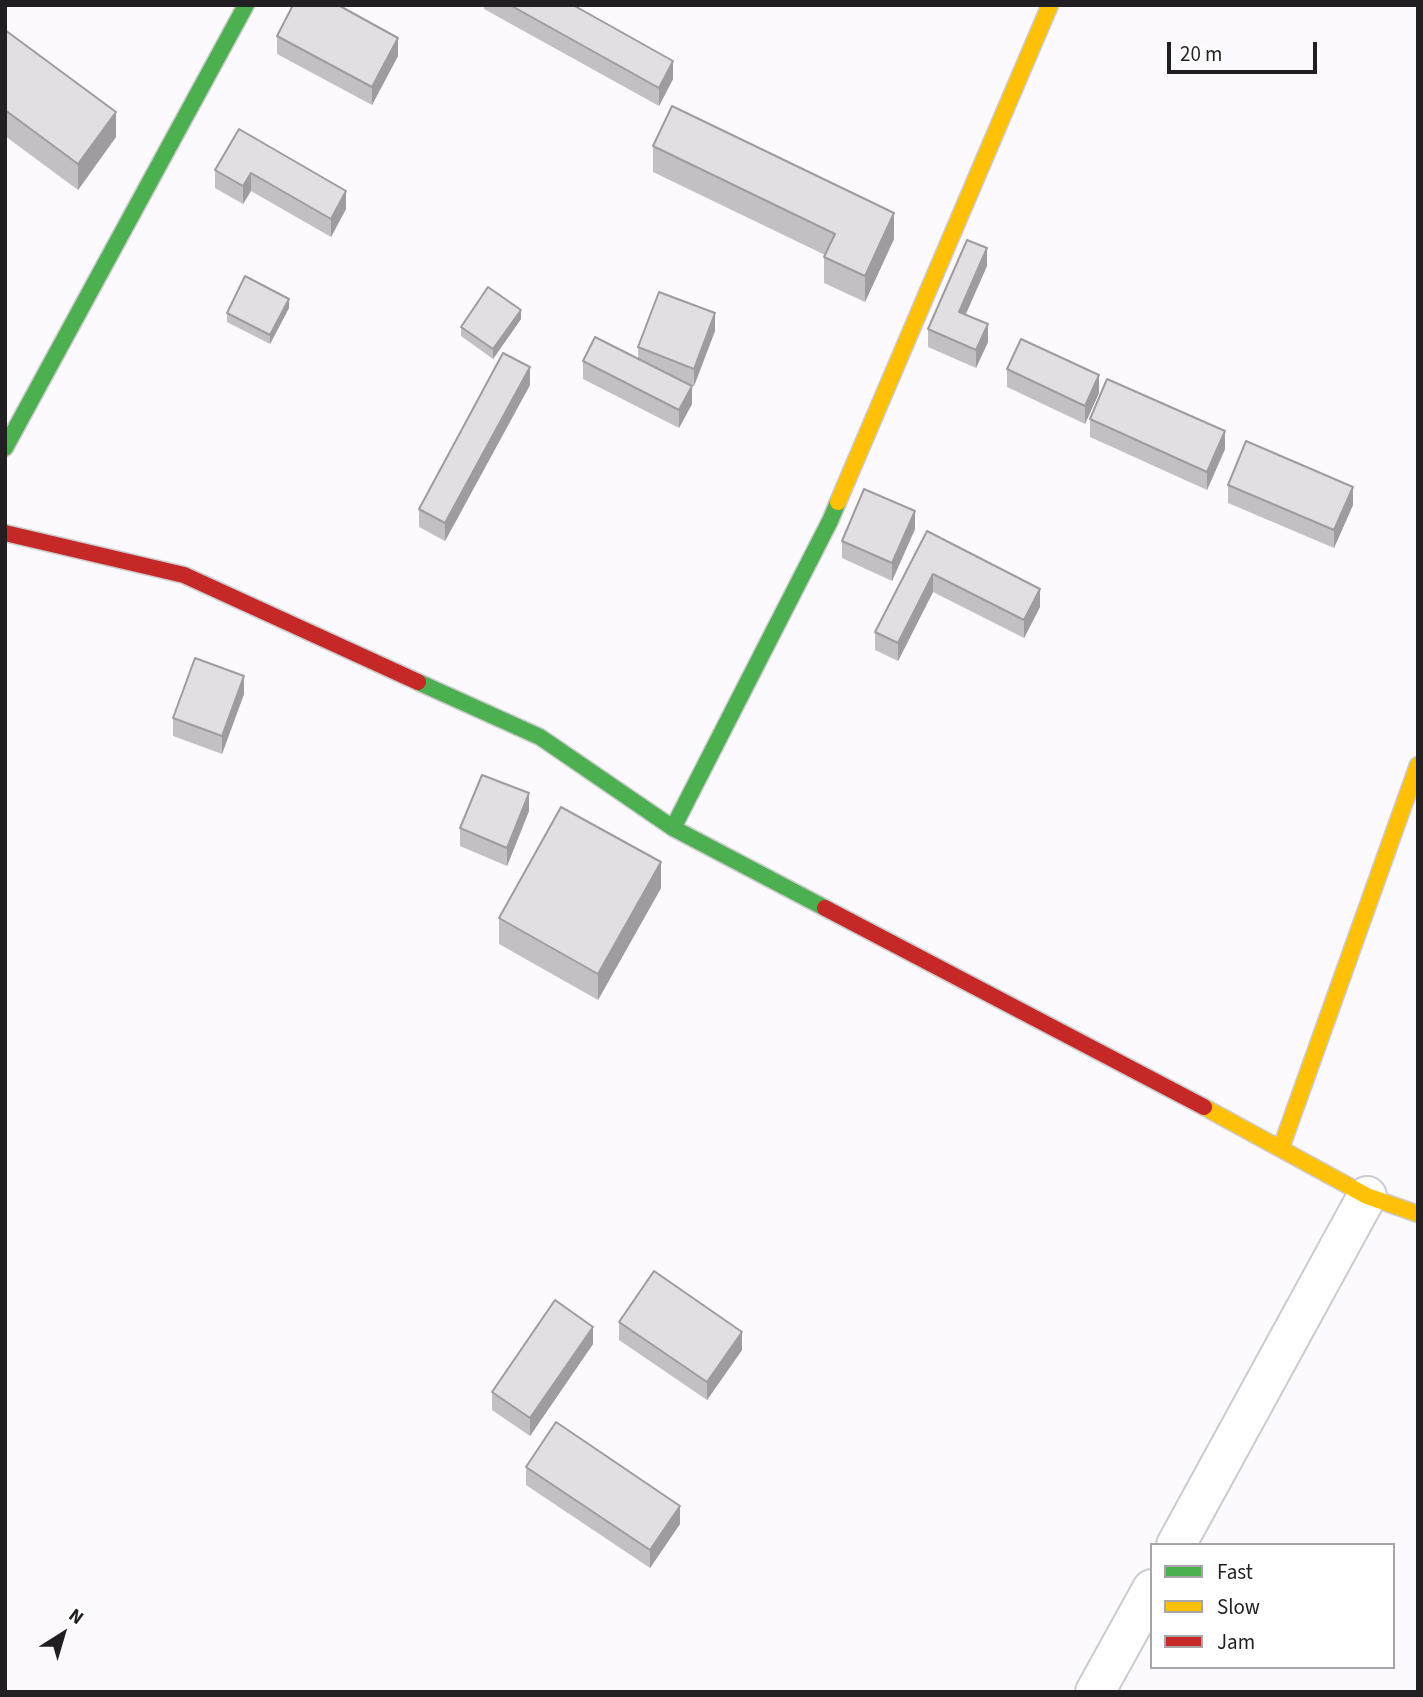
<!DOCTYPE html>
<html>
<head>
<meta charset="utf-8">
<style>
  body { margin:0 }
  #map { position:relative; width:1423px; height:1697px; overflow:hidden; background:#fcfafe; font-family:"Source Sans 3",sans-serif }
  canvas { display:block }
  .frame { position:absolute; inset:0; border:7px solid #211f22; pointer-events:none }
  .legend { position:absolute; left:1150px; top:1543px; width:245px; height:126px; box-sizing:border-box; background:#fff; border:2px solid #a6a5a7; margin:0; padding:9px 12px; list-style:none; font-size:21px; color:#211f22 }
  .legend li { display:flex; align-items:center; gap:14px; height:35px }
  .legend b { width:35px; border:2px solid #a6a5a7 }
  .north { position:absolute; left:28px; top:1599px; width:70px; height:70px; -webkit-text-stroke:5px #fff; paint-order:stroke; rotate:37deg; font-size:19px; font-weight:700; line-height:28px; text-align:center; color:#211f22 }
  .north::after { content:''; display:block; margin:auto; width:24px; height:32px; background:#211f22; clip-path:polygon(50% 0,100% 100%,50% 72%,0 100%) }
  .scale { position:absolute; left:1167px; top:42px; width:150px; height:32px; box-sizing:border-box; border:4px solid #211f22; border-top:0; padding-left:9px; font-size:21px; line-height:24px; white-space:nowrap; color:#211f22; -webkit-text-stroke:5px #fff; paint-order:stroke }
</style>
</head>
<body>
<div id="map">
<canvas width="1423" height="1697"></canvas>
<div class="frame"></div>
<ul class="legend">
<li><b style="height:9px;background:#4caf50"></b>Fast</li>
<li><b style="height:9px;background:#ffc107"></b>Slow</li>
<li><b style="height:9px;background:#c62828"></b>Jam</li>
</ul>
<div class="north">N</div>
<div class="scale">20 m</div>
</div>
<script>
const g = document.querySelector('canvas').getContext('2d');
g.lineJoin = 'round';
function trace(path, color, width, dash) { g.strokeStyle = color; g.lineWidth = width; g.lineCap = dash ? 'butt' : 'round'; g.setLineDash(dash || []); g.stroke(path); }
function paint(path, color) { g.fillStyle = color; g.fill(path, 'evenodd'); }
const street = new Path2D(`
  M1176,1545L1367,1196
  M1095,1692L1152,1589`);
const fast = new Path2D(`
  M5,448L246,5
  M418,682L540,737L673,828L825,908
  M673,828L830,521L838,502`);
const slow = new Path2D(`
  M838,502L1050,5
  M1204,1107L1367,1196L1418,1214
  M1281,1148L1418,765`);
const jam = new Path2D(`
  M5,533L184,575L418,682
  M825,908L1204,1107`);
const wall = new Path2D(`
  M484,5H573L673,79L659,106L484,9Z
  M5,30L116,137L78,190L5,136Z
  M277,36L398,56L372,105L277,54Z
  M239,129L346,209L331,237L251,191L243,204L215,188V170Z
  M653,146L894,239L865,302L824,283V257L825,255L653,172Z
  M987,266L965,314L988,342L976,368L928,347V329Z
  M289,308L270,344L227,322V313Z
  M521,319L493,359L461,336V327Z
  M715,331L694,386H692V404L679,428L583,379V361L638,359V347Z
  M1007,369L1099,393L1085,424L1007,387Z
  M530,385L445,541L419,527V509Z
  M1090,419L1225,449L1207,490L1090,437Z
  M1228,485L1353,505L1334,548L1228,503Z
  M915,529L892,581L842,558V541Z
  M927,531L1040,607L1024,638L933,592L898,661L875,650V632Z
  M244,694L222,754L173,736V718Z
  M529,811L507,866L460,846V828Z
  M661,888L598,1000L499,944V918Z
  M619,1322L742,1350L707,1400L619,1340Z
  M593,1344L530,1436L492,1410V1392Z
  M526,1467L680,1524L650,1568L526,1485Z`);
const shadedWall = new Path2D(`
  M398,38V56L372,105V87Z
  M673,61V79L659,106V88Z
  M116,112V137L78,190V164Z
  M251,173V191L243,204V186Z
  M346,191V209L331,237V219Z
  M894,213V239L865,302V276Z
  M987,248V266L959,330V312Z
  M289,299V308L270,344V335Z
  M521,310V319L493,359V349Z
  M715,313V331L694,386V369Z
  M988,324V342L976,368V350Z
  M530,367V385L445,541V523Z
  M1099,375V393L1085,424V406Z
  M692,386V404L679,428V410Z
  M1225,431V449L1207,490V472Z
  M1353,487V505L1334,548V530Z
  M915,511V529L892,581V563Z
  M933,574V592L898,661V643Z
  M1040,589V607L1024,638V620Z
  M244,676V694L222,754V736Z
  M529,793V811L507,866V848Z
  M661,862V888L598,1000V974Z
  M593,1327V1344L530,1436V1418Z
  M742,1332V1350L707,1400V1382Z
  M680,1506V1524L650,1568V1550Z`);
const building = new Path2D(`
  M293,5H338L398,38L372,87L277,36Z
  M510,5H573L673,61L659,88Z
  M5,30L116,112L78,164L5,110Z
  M672,106L894,213L865,276L824,257L835,234L653,146Z
  M239,129L346,191L331,219L251,173L243,186L215,170Z
  M967,240L987,248L959,312L988,324L976,350L928,329Z
  M245,276L289,299L270,335L227,313Z
  M488,287L521,310L493,349L461,327Z
  M659,292L715,313L694,369L638,347Z
  M595,337L692,386L679,410L583,361Z
  M1021,339L1099,375L1085,406L1007,369Z
  M503,353L530,367L445,523L419,509Z
  M1107,379L1225,431L1207,472L1090,419Z
  M1246,441L1353,487L1334,530L1228,485Z
  M864,489L915,511L892,563L842,541Z
  M927,531L1040,589L1024,620L933,574L898,643L875,632Z
  M195,658L244,676L222,736L173,718Z
  M482,775L529,793L507,848L460,828Z
  M561,807L661,862L598,974L499,918Z
  M654,1271L742,1332L707,1382L619,1322Z
  M555,1300L593,1327L530,1418L492,1392Z
  M556,1422L680,1506L650,1550L526,1467Z`);
trace(street, '#cccbce', 42);
trace(fast, '#cccbce', 19);
trace(slow, '#cccbce', 19);
trace(jam, '#cccbce', 19);
trace(street, '#fffeff', 38);
trace(fast, '#4caf50', 16);
trace(slow, '#ffc107', 16);
trace(jam, '#c62828', 16);
paint(wall, '#c2c0c3');
paint(shadedWall, '#9e9c9f');
paint(building, '#e2dfe3');
trace(building, '#9e9c9f', 2);
</script>
</body>
</html>
